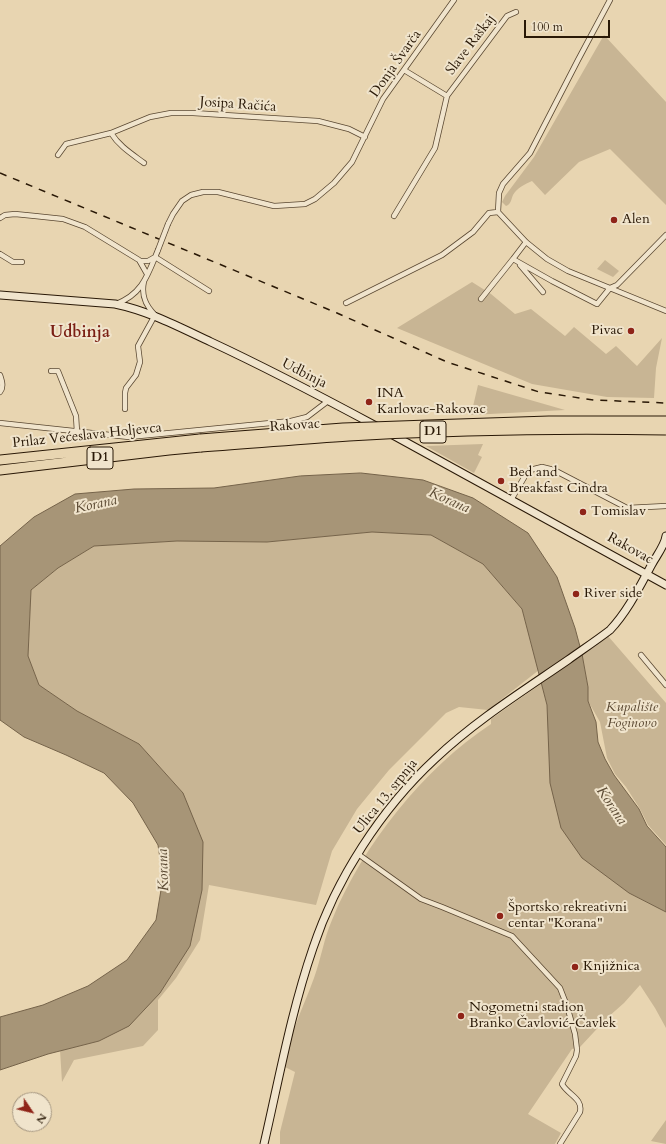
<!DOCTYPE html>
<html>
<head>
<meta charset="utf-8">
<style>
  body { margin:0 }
  #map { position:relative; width:666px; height:1144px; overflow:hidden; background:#e8d5b1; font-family:Cardo,serif }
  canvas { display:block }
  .north { position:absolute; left:12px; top:1092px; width:40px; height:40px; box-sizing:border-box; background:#f0e4cc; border:1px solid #a0927d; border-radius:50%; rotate:125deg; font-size:11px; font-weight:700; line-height:16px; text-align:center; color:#291806 }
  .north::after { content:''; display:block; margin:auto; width:14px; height:18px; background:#8f2418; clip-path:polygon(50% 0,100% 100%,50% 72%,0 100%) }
  .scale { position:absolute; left:524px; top:20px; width:86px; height:18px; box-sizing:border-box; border:2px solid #291806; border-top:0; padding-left:5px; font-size:12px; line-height:14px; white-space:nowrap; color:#291806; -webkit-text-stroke:3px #f0e4cc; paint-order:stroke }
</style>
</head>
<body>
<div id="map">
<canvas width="666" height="1144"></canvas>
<div class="north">N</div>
<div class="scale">100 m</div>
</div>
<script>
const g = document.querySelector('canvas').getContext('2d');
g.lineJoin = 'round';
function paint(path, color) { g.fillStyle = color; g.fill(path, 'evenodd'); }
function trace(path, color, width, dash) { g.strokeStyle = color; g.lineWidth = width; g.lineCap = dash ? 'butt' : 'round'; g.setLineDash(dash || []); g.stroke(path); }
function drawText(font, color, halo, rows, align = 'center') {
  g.font = font + ' Cardo,serif'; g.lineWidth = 4; g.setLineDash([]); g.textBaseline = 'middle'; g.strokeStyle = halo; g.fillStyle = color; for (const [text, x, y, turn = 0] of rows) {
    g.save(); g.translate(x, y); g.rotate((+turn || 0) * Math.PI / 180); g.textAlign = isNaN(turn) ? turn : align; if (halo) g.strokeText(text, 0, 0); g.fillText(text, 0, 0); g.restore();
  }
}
const green = new Path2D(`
  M604,35L666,102V205L610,149L579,162L545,195L532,181C525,184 517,188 513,195C511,200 511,204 506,206L502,202L505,196L534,157Z
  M605,260L619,271L613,277L597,269Z
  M472,282L491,294L515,314L531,309L565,336L574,327L606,354L616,346L637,366L662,338L656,368L654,398L607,397L532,384L397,328Z
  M478,385L565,410L471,415Z
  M483,444L478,455L482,457L474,473L426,446Z
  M372,532L431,535L483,564L522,609L539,670L488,710L459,707L446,713L389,770L357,809L332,851L316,905L209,885L200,940L176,978L158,1000V1030L143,1046L74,1060L62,1082L60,1050L99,1041L160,993L183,793L139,744L77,711L39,685L28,656L31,590L58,568L94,546L177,541L267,542Z
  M608,636L666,703V845L648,825L640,809L626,787L615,774L607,758L600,722L588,701V687L582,654Z
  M542,683L547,705L629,893L666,912V1028L655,1008L640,985L624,1003L607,1018L580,1047L572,1049L528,1114L561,1133L555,1144H280V1132L295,1072L285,1067C288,1055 290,1041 294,1029C300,1012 308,995 314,978C321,959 324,938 332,920C362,846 424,768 491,724V719Z
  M666,1120V1144L651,1141Z`);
const water = new Path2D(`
  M361,473L423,480L473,498L528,533L557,577L575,628L582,654L588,687V701L596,722L598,742L605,759L614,775L639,809L647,826L666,847V912L629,893L582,858L561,828L550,783L547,705L522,609L483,564L431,535L372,532L267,542L177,541L94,546L58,568L31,590L28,656L39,685L77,711L139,744L183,793L203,842L202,890L190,946L160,993L129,1026L99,1041L48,1054L0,1070V1017L43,1005L88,986L127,960L156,920L163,878L158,845L133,803L104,773L66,755L24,737L0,720V546L34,517L75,494L134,489L214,488L300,476Z`);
const street = new Path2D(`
  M404,70L447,96
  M111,133C119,146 132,154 144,163
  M58,155L66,144L111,133L150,117L171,113H193L318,121L349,129L365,137
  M498,212L499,193L503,184L530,153L578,60L610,0
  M498,212L526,242L547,259L568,271L666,311
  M394,216L435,148L447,96L507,16L516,12
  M0,218L5,215L15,214L35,216L63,219L85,227L139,260L147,274
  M168,224L173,214L182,201L191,195L203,192H218L274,206L305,204L315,199L334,183L352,162L383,99L454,0
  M526,242L513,259L552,281L597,304L610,288L617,285L666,235
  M0,254L13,262H22
  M140,261H148L155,257L209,291
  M520,265L543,292
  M481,299L513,259
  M346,303L442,255L473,232L489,213L498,212
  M116,304C143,294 148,274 158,250
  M51,371H58L76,416L77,432
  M0,375C2,381 4,387 0,392
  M125,409V393L126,388L136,375L140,362L138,346L155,315C145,305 141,295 144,281
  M0,423L129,437L291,421L307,417L328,401
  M511,500L525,476L530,470L542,467L554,470L627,508L666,506
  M641,655L666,685
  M358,854L421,899L442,907L512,936L560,988L567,1006L575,1034L577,1050L576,1056L562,1084C568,1095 583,1098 580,1112L560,1144`);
const secondary = new Path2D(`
  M0,295L115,304C149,311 179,327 211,342C267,368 322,397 376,426
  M391,434L666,585
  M264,1144C279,1079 291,1012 313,948C336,879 381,809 435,759C475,721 523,691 568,660C582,650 597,640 610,630C628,611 640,586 652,564C657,555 665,545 666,536`);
const highway = new Path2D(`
  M0,460L200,439
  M0,470L169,450L201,447`);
const rail = new Path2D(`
  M0,173L337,313L447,362L539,392L594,400L666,403`);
const streetBridge = new Path2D(`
  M158,250L168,224`);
const highwayBridge = new Path2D(`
  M200,439L343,428L428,425L549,421H666
  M201,447C250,444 299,439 349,436C454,430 560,428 666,430`);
const markers = [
  [614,220,4,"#8f2418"],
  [631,331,4,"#8f2418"],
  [369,402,4,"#8f2418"],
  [501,481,4,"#8f2418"],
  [583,512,4,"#8f2418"],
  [576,594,4,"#8f2418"],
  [500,916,4,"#8f2418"],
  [575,967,4,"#8f2418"],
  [461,1016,4,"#8f2418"]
];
const shields = [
  [433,432,26],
  [100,458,26]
];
const shieldNames = [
  ["D1",433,432],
  ["D1",100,458]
];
const streetNames = [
  ["Slave Raškaj",471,45,-53],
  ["Donja Švarča",396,64,-55],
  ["Josipa Račića",238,105,4],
  ["Udbinja",304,374,27],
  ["Rakovac",295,426,-4],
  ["Prilaz Većeslava Holjevca",87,436,-6],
  ["Rakovac",630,549,29],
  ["Ulica 13. srpnja",386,797,-51]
];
const poiNames = [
  ["Alen",622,220],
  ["Pivac",623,331,"right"],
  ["INA",377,394],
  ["Karlovac-Rakovac",377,410],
  ["Bed and",509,473],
  ["Breakfast Cindra",509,489],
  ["Tomislav",591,512],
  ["River side",584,594],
  ["Športsko rekreativni",508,908],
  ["centar \"Korana\"",508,924],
  ["Knjižnica",583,967],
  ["Nogometni stadion",469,1008],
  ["Branko Čavlović-Čavlek",469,1024]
];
const parkNames = [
  ["Kupalište",632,708],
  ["Foginovo",632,724]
];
const waterNames = [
  ["Korana",449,501,24],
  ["Korana",96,505,-12],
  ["Korana",611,806,56],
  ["Korana",164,870,-92]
];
const quarterNames = [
  ["Udbinja",80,333]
];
paint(green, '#c8b594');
paint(water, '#a79577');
trace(water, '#75634a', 1);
trace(street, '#594731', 6);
trace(secondary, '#291806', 9);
trace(highway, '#291806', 11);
trace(street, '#f0e4cc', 4.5);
trace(secondary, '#f0e4cc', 7);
trace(highway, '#e8d5b1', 9);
trace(rail, '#291806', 1.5, [7, 7]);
trace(streetBridge, '#594731', 6, []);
trace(highwayBridge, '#291806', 11, []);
trace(streetBridge, '#f0e4cc', 4.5);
trace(highwayBridge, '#e8d5b1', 9);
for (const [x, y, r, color] of markers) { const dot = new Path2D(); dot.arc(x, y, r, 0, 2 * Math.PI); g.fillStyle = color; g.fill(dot); trace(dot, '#f0e4cc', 1.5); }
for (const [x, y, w] of shields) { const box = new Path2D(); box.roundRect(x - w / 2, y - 11, w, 22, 3); g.fillStyle = '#f0e4cc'; g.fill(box); trace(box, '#291806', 1); }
drawText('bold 13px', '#291806', null, shieldNames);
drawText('14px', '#291806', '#f0e4cc', streetNames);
drawText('14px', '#291806', '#f0e4cc', poiNames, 'left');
drawText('italic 14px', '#594731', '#f0e4cc', parkNames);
drawText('italic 15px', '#5b4a33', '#f0e4cc', waterNames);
drawText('bold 16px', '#7a1f14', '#f0e4cc', quarterNames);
</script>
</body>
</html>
